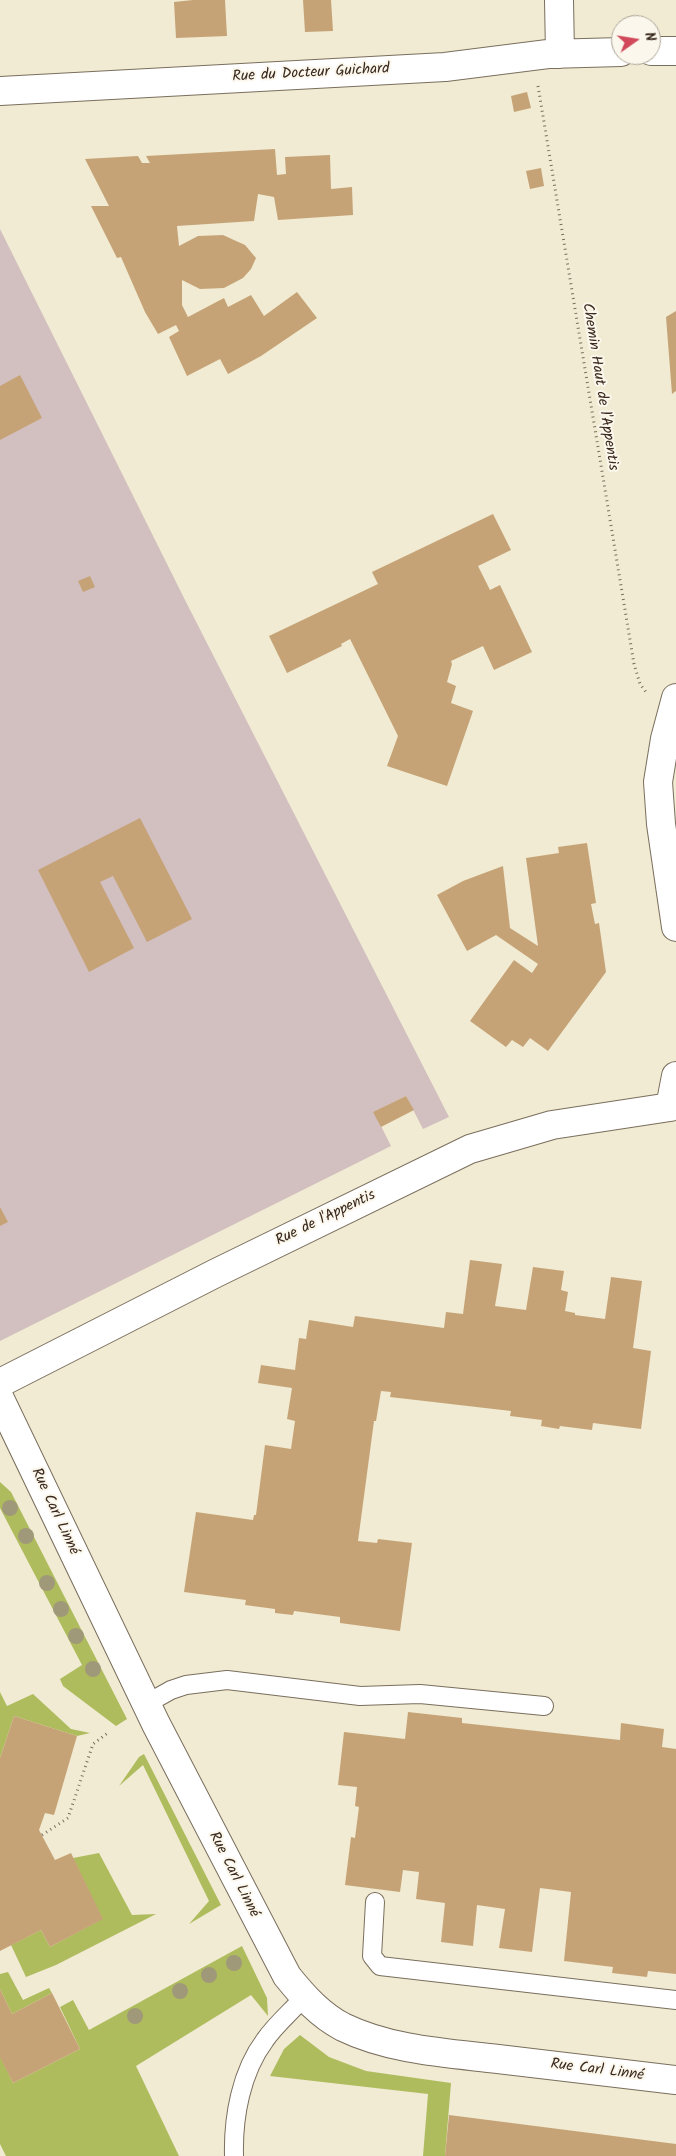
<!DOCTYPE html>
<html>
<head>
<meta charset="utf-8">
<style>
  body { margin:0 }
  #map { position:relative; width:676px; height:2156px; overflow:hidden; background:#f0ebd2; font-family:Kalam,sans-serif }
  canvas { display:block }
  .north { position:absolute; left:611px; top:15px; width:50px; height:50px; box-sizing:border-box; background:#fbf7ec; border:1px solid #aea59a; border-radius:50%; rotate:77deg; font-size:14px; font-weight:700; line-height:20px; text-align:center; color:#3b2a1e }
  .north::after { content:''; display:block; margin:auto; width:18px; height:22px; background:#d1495b; clip-path:polygon(50% 0,100% 100%,50% 72%,0 100%) }
</style>
</head>
<body>
<div id="map">
<canvas width="676" height="2156"></canvas>
<div class="north">N</div>
</div>
<script>
const g = document.querySelector('canvas').getContext('2d');
g.lineJoin = 'round';
function paint(path, color) { g.fillStyle = color; g.fill(path, 'evenodd'); }
function trace(path, color, width, dash) { g.strokeStyle = color; g.lineWidth = width; g.lineCap = dash ? 'butt' : 'round'; g.setLineDash(dash || []); g.stroke(path); }
function drawText(font, color, halo, rows, align = 'center') {
  g.font = font + ' Kalam,sans-serif'; g.lineWidth = 4; g.setLineDash([]); g.textBaseline = 'middle'; g.strokeStyle = halo; g.fillStyle = color; for (const [text, x, y, turn = 0] of rows) {
    g.save(); g.translate(x, y); g.rotate((+turn || 0) * Math.PI / 180); g.textAlign = isNaN(turn) ? turn : align; if (halo) g.strokeText(text, 0, 0); g.fillText(text, 0, 0); g.restore();
  }
}
const industrial = new Path2D(`
  M0,229L186,602L449,1117L423,1129L406,1096L374,1112L391,1146L0,1341Z`);
const green = new Path2D(`
  M0,1482L11,1492L127,1719L116,1726L63,1686L60,1679L82,1665L0,1508Z
  M0,1692L7,1706L33,1694L71,1729L90,1733L77,1736L14,1716L0,1758Z
  M144,1754L221,1905L189,1924L209,1901L143,1765L119,1786L139,1757Z
  M99,1853L132,1915L156,1914L56,1965L26,1977L11,1945L41,1930L50,1947L102,1919L73,1858Z
  M242,1946L267,1998L268,2016L251,1995L136,2066L179,2156H6L0,2144V2055L13,2083L80,2049L60,2007L73,2000L89,2030Z
  M8,1972L23,2000L49,1988L52,1993L12,2014L0,1989V1974Z
  M300,2035L329,2057L366,2071L451,2083L445,2156H423L428,2094L270,2076L284,2049Z`);
const building = new Path2D(`
  M193,0H225L227,36L176,38L174,2Z
  M303,0H331L333,31L305,32Z
  M527,92L531,108L514,112L511,96Z
  M275,149L277,175L286,174L285,157L330,155L331,189L352,187L353,215L278,220L274,197L258,194L254,221L177,226L179,246L198,236L223,235L245,245L256,258L251,269L243,278L224,288L200,289L182,280V305L188,317L224,298L228,307L251,295L264,316L297,292L317,318L261,356L228,374L220,359L187,376L169,337L179,331L176,325L158,334L145,312L121,257L117,258L91,206H109L85,159L138,156L142,163H150L146,156Z
  M541,168L544,186L530,189L526,171Z
  M676,311V391L672,394L666,317Z
  M20,375L42,418L0,440V386Z
  M493,514L511,550L478,566L490,590L500,585L532,652L494,670L483,646L451,661L452,664L447,682L456,686L451,703L473,711L447,786L387,766L398,736L350,639L341,644L342,646L287,673L269,636L378,584L372,572Z
  M90,576L95,587L83,592L78,581Z
  M140,818L192,919L147,942L113,876L100,882L134,948L89,972L38,870Z
  M587,843L596,903L591,904L595,924L599,923L606,972L548,1051L530,1038L523,1047L512,1040L506,1047L470,1021L514,960L532,973L538,964L496,935L467,951L437,895L463,881L503,866L510,928L538,946L526,858L559,853L558,847Z
  M406,1096L414,1110L381,1127L373,1112Z
  M0,1207L8,1222L0,1226Z
  M470,1260L502,1264L495,1306L526,1310L533,1267L564,1271L561,1290L568,1292L565,1311L575,1313V1315L605,1319L611,1277L642,1281L633,1348L651,1351L641,1429L593,1423L592,1430L560,1426L559,1429L541,1426L542,1420L510,1416L511,1411L390,1397L391,1392L381,1391L376,1421H374L358,1541L377,1543L378,1539L412,1543L400,1631L340,1623V1617L294,1611L293,1615L275,1613V1609L245,1605L246,1600L184,1592L196,1512L253,1520L254,1515H256L265,1445L291,1449L295,1421L287,1419L292,1388L258,1383L261,1365L295,1370L299,1338L306,1339L309,1320L353,1327L355,1316L444,1328L446,1312L463,1314Z
  M408,1712L462,1718V1723L620,1740L621,1723L664,1729L662,1747L676,1749V1974L648,1971L647,1977L612,1973L613,1967L564,1961L571,1892L540,1888L532,1952L499,1948L505,1909L477,1905L473,1946L441,1942L445,1903L416,1899L419,1872L403,1870L400,1892L345,1885L351,1837L355,1838L359,1807L355,1806L357,1787L338,1785L344,1732L405,1739Z
  M14,1716L77,1736L54,1815L45,1813L39,1830L55,1860L71,1853L103,1919L50,1947L41,1930L0,1951V1758Z
  M0,1989L12,2014L52,1993L80,2049L13,2083L0,2057Z
  M449,2115L676,2144V2156H445Z`);
const path = new Path2D(`
  M538,86L634,664L640,684L646,692
  M42,1835L68,1818L93,1744L109,1732`);
const lane = new Path2D(`
  M146,1704L171,1690L186,1685L227,1680L360,1696L420,1694L544,1706
  M375,1902L372,1956L380,1966L676,2000
  M234,2156C233,2117 241,2072 265,2040C276,2024 292,2011 304,1997`);
const street = new Path2D(`
  M559,0L560,54
  M651,51H676
  M0,91L445,67L548,54L621,52
  M676,698L665,739L658,782L661,824L676,927
  M670,1107L676,1076
  M0,1383L216,1273L470,1149L552,1125L670,1107
  M0,1399L156,1724L287,1976C303,1996 320,2015 343,2027C390,2050 447,2053 498,2059C558,2066 617,2073 676,2080`);
const trees = [
  [10,1508],
  [26,1536],
  [47,1583],
  [61,1609],
  [76,1636],
  [93,1669],
  [234,1963],
  [209,1975],
  [180,1991],
  [135,2016]
];
const streetNames = [
  ["Rue du Docteur Guichard",311,74,-3],
  ["Chemin Haut de l'Appentis",599,387,81],
  ["Rue de l'Appentis",326,1219,-26],
  ["Rue Carl Linné",54,1512,65],
  ["Rue Carl Linné",233,1875,63],
  ["Rue Carl Linné",597,2071,7]
];
paint(industrial, '#d2bfc0');
paint(green, '#afbc5e');
paint(building, '#c6a376');
trace(lane, '#7a6e5d', 20);
trace(street, '#7a6e5d', 30);
trace(path, '#7a6e5d', 3, [1, 4]);
trace(lane, '#fff', 18);
trace(street, '#fff', 28);
g.fillStyle = '#a09979';
for (const [x, y] of trees) { g.beginPath(); g.arc(x, y, 8, 0, 2 * Math.PI); g.fill(); }
drawText('15px', '#3b2a1e', '#fbf7ec', streetNames);
</script>
</body>
</html>
